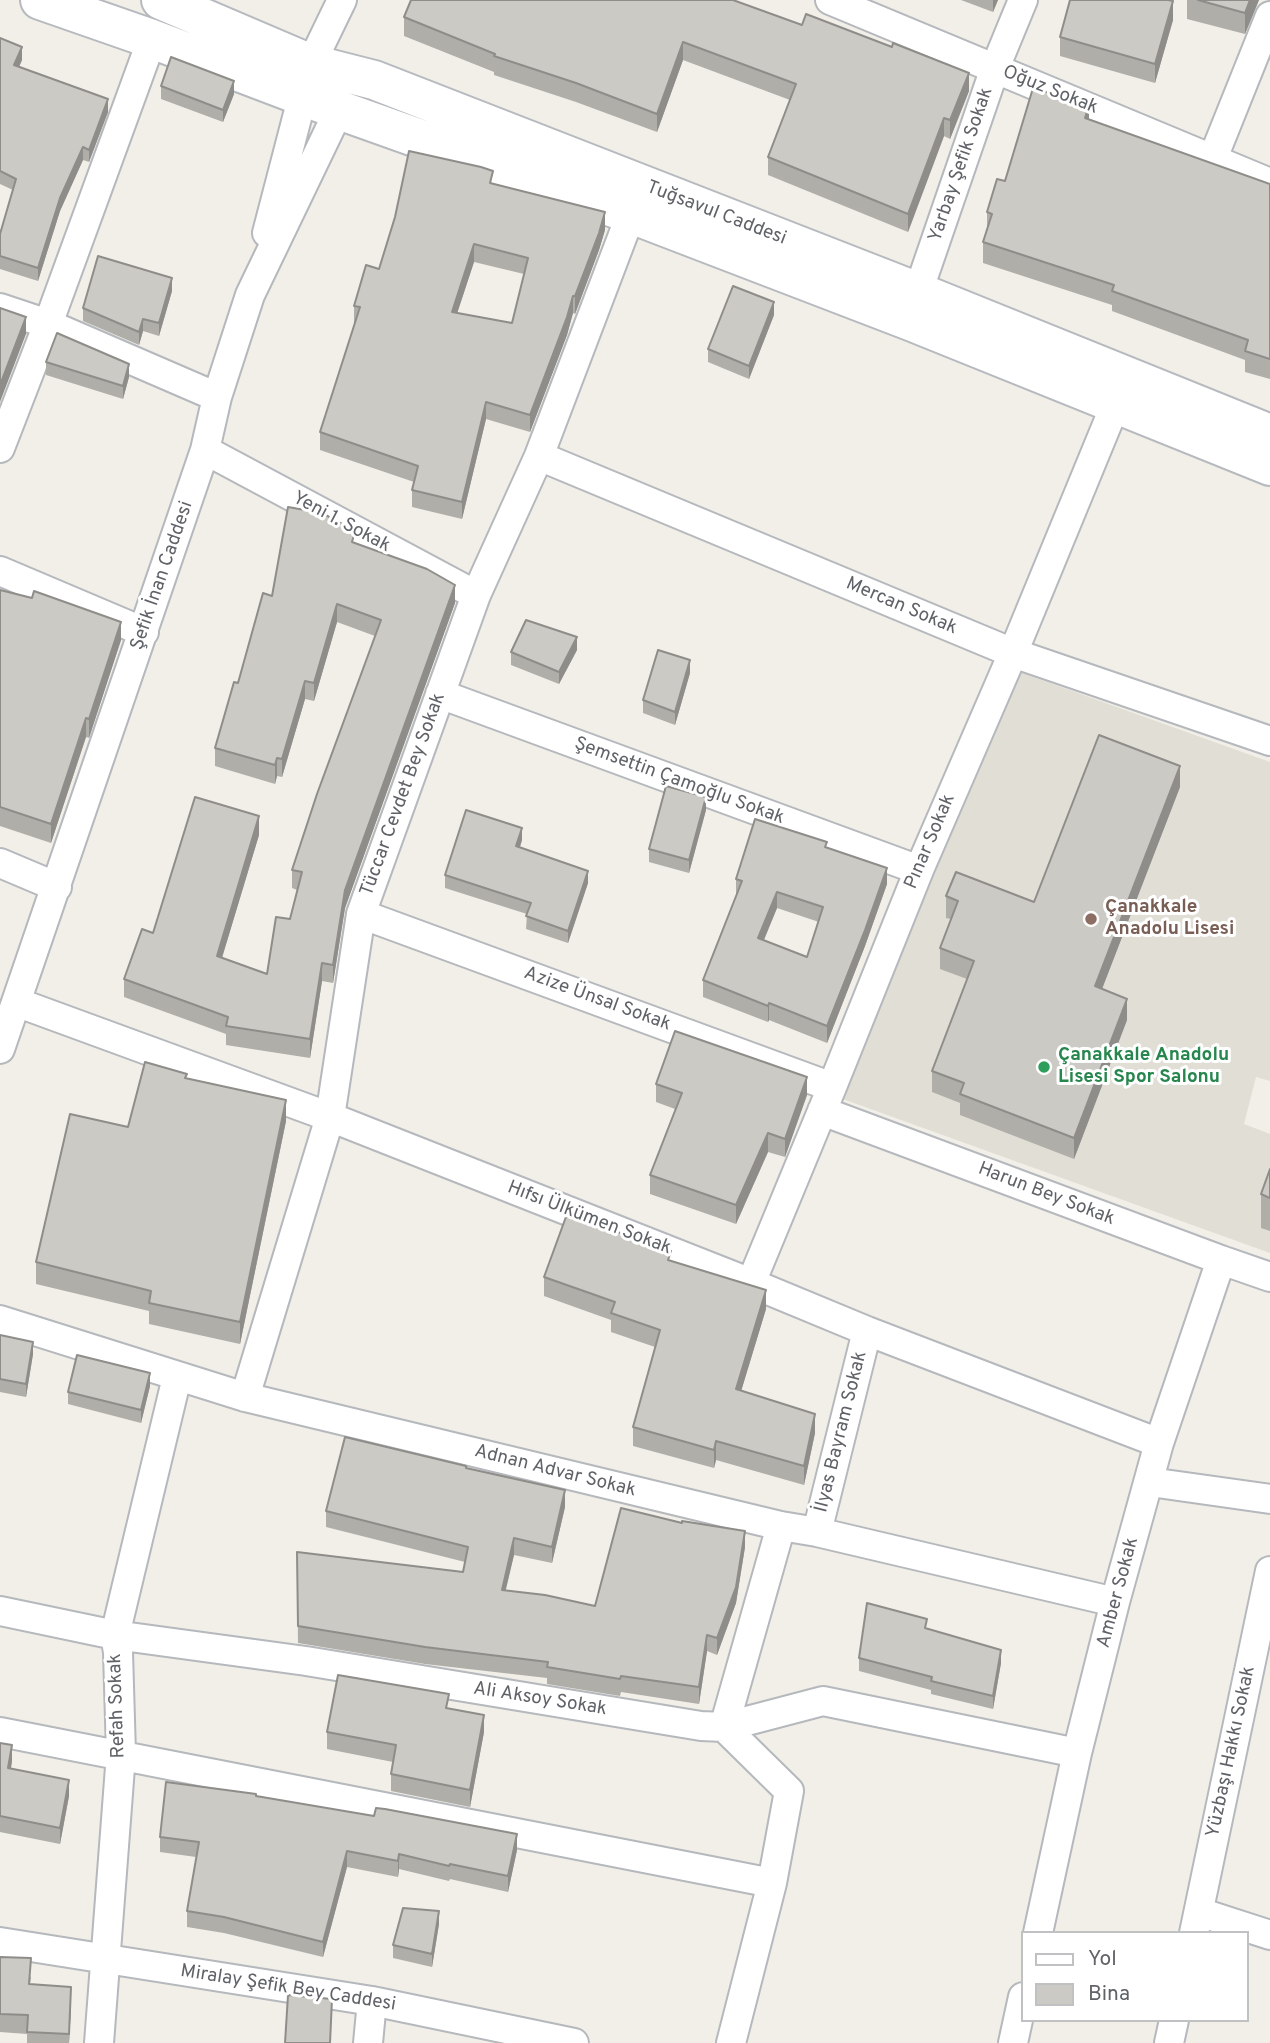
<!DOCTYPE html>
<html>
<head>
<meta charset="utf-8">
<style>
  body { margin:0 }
  #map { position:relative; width:1270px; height:2043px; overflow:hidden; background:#f1efe8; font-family:Overpass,sans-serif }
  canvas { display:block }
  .legend { position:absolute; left:1021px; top:1931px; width:228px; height:91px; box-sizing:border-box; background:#fff; border:2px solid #bfc1c3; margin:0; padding:9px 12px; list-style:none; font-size:21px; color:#5f6368 }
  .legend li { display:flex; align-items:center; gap:14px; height:35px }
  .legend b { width:35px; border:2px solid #bfc1c3 }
</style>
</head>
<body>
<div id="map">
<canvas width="1270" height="2043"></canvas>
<ul class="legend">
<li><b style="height:9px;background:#fff"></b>Yol</li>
<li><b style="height:19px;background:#cccac5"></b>Bina</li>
</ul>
</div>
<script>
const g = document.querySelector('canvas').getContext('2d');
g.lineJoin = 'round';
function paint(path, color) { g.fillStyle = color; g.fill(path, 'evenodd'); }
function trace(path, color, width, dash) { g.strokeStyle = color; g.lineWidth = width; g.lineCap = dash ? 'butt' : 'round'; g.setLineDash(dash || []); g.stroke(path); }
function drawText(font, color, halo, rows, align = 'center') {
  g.font = font + ' Overpass,sans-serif'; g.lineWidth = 6; g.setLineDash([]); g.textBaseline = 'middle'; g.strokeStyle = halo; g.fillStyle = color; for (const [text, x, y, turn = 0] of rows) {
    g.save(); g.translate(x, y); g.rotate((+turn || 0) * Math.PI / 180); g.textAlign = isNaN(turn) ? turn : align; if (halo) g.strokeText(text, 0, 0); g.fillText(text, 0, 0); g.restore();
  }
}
const education = new Path2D(`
  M1011,669L1270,762V1081L1256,1077L1244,1124L1270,1134V1253L840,1098Z`);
const minor = new Path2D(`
  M830,0L1270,183
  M1213,158L1270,16
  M267,233L311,64L342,0
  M918,292L995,68L1023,0
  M0,308L48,324L217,397
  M0,448L48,324L152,39
  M205,450L476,595
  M539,456L1013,653L1270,741
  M0,571L144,632
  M440,694L919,870
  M0,863L57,887
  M361,914L832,1087
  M16,1002L330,1117L751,1283L867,1331L1159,1443
  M0,1049L205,450L217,397L250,295L339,110
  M822,1111L1221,1260L1270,1277
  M751,1283L832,1087L919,870L1013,653L1116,403
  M0,1320L245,1397L781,1526L817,1532L1115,1602
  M245,1397L330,1117L361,914L476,595L539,456L631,214
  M1150,1482L1270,1499
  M817,1532L867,1331
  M0,1611L115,1635L306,1661L701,1726L724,1727L823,1701L1077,1753
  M0,1732L772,1883
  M1199,1912L1270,1935
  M1038,1933L1077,1753L1115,1602L1159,1443L1221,1260
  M1194,1933L1270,1571
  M0,1942L372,2001L574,2043
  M99,2043L121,1754L118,1652L115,1635L177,1377
  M368,2043L372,2001
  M731,2043L772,1883L789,1791L724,1727L781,1526
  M1013,2043L1023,1997
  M1169,2043L1174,2020`);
const secondary = new Path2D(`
  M40,0L152,39L339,110L631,214L910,321L1270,466
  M161,0L311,64L374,80L918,292L1270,434`);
const wall = new Path2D(`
  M733,0L969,91L950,139L944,136L908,232L768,175V157L790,100L683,60L657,132L576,102L494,75V72L404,36V17Z
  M961,0H998L993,12Z
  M1187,0H1259L1245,34L1187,19Z
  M1173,20L1155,83L1060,56V37Z
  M0,38L22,60L19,67L108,112L89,162L83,160L60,211L38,281L0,269V234L13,190L0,184Z
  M161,86L234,94L223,122L161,99Z
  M1089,119L1270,184V379L1245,372V360L1112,311V305L983,263V242L987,231V212Z
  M493,184L605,230L599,250L575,314L573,313L567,335L530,432L486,419L462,519L412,507V490L414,482L320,450V432L355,323H354V306L379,269ZM474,262L524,274L512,323L457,313Z
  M172,291L159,336L143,331L139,345L83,321V308Z
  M774,315L749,379L708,362V349Z
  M46,362L129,377L123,399L46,375Z
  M355,543L455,603L345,908L333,983L322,981L310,1058L226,1045V1034L124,997V979L153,933L259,835L222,958L267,974L290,919L297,890L292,888V870L375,636L337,622L314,701L305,699L282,777L277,776L275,784L215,766V748L238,683L272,596Z
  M0,590L121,640L89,738L86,737L51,843L0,826Z
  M577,650L559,684L511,665V652Z
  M690,673L675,725L643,713V700Z
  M1180,787L1102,989L1127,1020L1074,1159L960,1115V1103L932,1092V1071L967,979L940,969V948L951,919L946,918V896L1034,902Z
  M706,810L689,873L649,862V849Z
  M522,840L520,847L588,883L568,943L526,929L527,914L445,888V875Z
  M827,847L887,884L865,946L827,1043L769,1020L768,1022L703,997V980L736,895V879ZM777,908L819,922L807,957L764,940Z
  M187,1078L286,1121L240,1344L149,1324V1311L36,1284V1262L128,1127Z
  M656,1084L807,1095L785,1157L768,1152L736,1224L650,1194V1175L675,1109L656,1102Z
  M1270,1169V1231L1261,1228V1194Z
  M671,1261L766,1309L741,1391L815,1433L804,1485L716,1460L714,1468L633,1446V1427L655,1347L611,1332V1320L544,1296V1277Z
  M0,1335L33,1354L26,1397L0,1392Z
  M150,1386L141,1423L68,1404V1392Z
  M466,1468L565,1507L552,1563L514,1555L505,1591L595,1606L745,1547L736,1603L717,1655L707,1651L699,1704L621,1692L620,1696L547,1684V1678L425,1664L298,1643L297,1552L463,1572L465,1562L326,1527V1511Z
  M927,1628L1001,1663L993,1709L931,1694V1690L859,1671V1658Z
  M449,1709L484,1732L470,1807L391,1791V1774L393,1762L327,1749V1732Z
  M0,1743L12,1761L11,1769L69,1796L60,1844L0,1832Z
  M256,1796L517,1850L508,1892L450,1879L449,1881L399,1869L398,1877L347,1867L323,1957L224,1933L187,1927V1911L196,1857L160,1852V1837Z
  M439,1924L432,1967L393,1958V1945Z
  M0,1957L31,1977L30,1984L71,2006L69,2043H27V2034L0,2032Z`);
const shadedWall = new Path2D(`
  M993,0H998L993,12Z
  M1250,0H1259L1245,34V13Z
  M1173,1V20L1155,83V64Z
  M683,42V60L657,132V114Z
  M22,47V60L14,78V65Z
  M969,73V91L950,139V120Z
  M234,81V94L223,122V110Z
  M108,99V112L89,162V150Z
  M1089,105V126L1085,118Z
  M944,118V136L908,232V214Z
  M83,147V160L60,211L38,281V268L60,198Z
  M605,212V230L599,250L575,314V296Z
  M474,244V262L452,329V312Z
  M172,278V291L159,336V323Z
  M573,296V313L567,335L530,432V415Z
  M774,302V315L749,379V366Z
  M26,317V334L0,402V385Z
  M143,319V331L139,345V332Z
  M129,364V377L123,399V386Z
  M486,402V419L462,519V502Z
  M455,585V603L345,908L333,983V965L345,890Z
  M337,604V622L314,701V683Z
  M121,622V640L89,738V719Z
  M577,637V650L559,684V672Z
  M690,660V673L675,725V712Z
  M305,681V699L282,777V759Z
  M86,718V737L51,843V824Z
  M277,758V776L275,784V765Z
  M1180,766V787L1095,1007V986Z
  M706,797V810L689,873V860Z
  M259,816V835L217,974V956Z
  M522,828V840L516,859V846Z
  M887,868V884L865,946L827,1043V1026Z
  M588,871V883L568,943V931Z
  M777,892V908L758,954V938Z
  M322,963V981L310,1058V1039Z
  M1127,999V1020L1074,1159V1138Z
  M769,1003V1020L768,1022V1006Z
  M807,1077V1095L785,1157V1139Z
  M286,1100V1121L240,1344V1322Z
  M768,1133V1152L736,1224V1205Z
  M766,1290V1309L736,1408V1389Z
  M33,1342V1354L26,1397V1384Z
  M150,1373V1386L141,1423V1410Z
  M815,1414V1433L804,1485V1466Z
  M716,1441V1460L714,1468V1450Z
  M565,1490V1507L552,1563V1547Z
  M745,1531V1547L736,1603L717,1655V1638Z
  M514,1538V1555L502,1606V1590Z
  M707,1635V1651L699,1704V1687Z
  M1001,1650V1663L993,1709V1696Z
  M484,1715V1732L470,1807V1790Z
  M12,1745V1761L8,1784V1768Z
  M69,1780V1796L60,1844V1828Z
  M517,1834V1850L508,1892V1876Z
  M347,1851V1867L323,1957V1942Z
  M399,1854V1869L398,1877V1861Z
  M439,1911V1924L432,1967V1954Z
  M71,1987V2006L69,2043V2034Z`);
const building = new Path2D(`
  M411,0H733L802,25L806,14L892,47L893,43L969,73L950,120L944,118L908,214L768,157L796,84L683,42L657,114L576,83L494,56L495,54L404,17Z
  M1070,0H1168L1173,1L1155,64L1060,37Z
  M1198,0H1250L1245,13Z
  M0,38L22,47L14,65L108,99L89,150L83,147L60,198L38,268L0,256V234L16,179L0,171Z
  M171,57L234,81L223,110L161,86Z
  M1033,88L1089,105L1085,118L1270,184V359L1245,351L1248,340L1112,291L1114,285L983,242L992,214L987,212L997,179L1005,181Z
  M409,151L481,167L493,171L490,183L605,212L599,233L575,296H573L567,317L530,415L486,402L462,502L412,490L418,466L320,432L360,307L354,306L366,265L379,269L395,217ZM474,244L528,258L512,323L452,312Z
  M98,256L172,278L159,323L143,319L139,332L83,308Z
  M733,286L774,302L749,366L708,349Z
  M0,308L26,317L0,385Z
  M57,333L129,364L123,386L46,362Z
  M288,507L322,513L355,531L352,542L427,569L455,585L345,890L333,965L322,963L310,1039L226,1026L228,1017L124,979L142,929L153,933L195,797L259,816L217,956L267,974L276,917L290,919L302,872L292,870L317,794L381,620L337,604L314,683L305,681L282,759L277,758L275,765L215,748L234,682L238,683L263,593L272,596Z
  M0,590L32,598L34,591L121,622L89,719L86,718L51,824L0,807Z
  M526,620L577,637L559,672L511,652Z
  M658,650L690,660L675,712L643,700Z
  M1099,735L1180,766L1095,986L1127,999L1074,1138L960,1094L964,1083L932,1071L974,961L940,948L958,901L946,896L956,872L1034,902Z
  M666,786L706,797L689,860L649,849Z
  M466,810L522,828L516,846L588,871L568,931L526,916L531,903L445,875Z
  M755,819L827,842L825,847L887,868L865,930L827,1026L769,1003L768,1006L703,980L742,881L736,879ZM777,892L823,907L807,957L758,938Z
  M675,1031L807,1077L785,1139L768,1133L736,1205L650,1175L682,1093L656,1084Z
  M145,1062L187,1074L185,1078L286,1100L240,1322L149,1303L151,1291L36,1262L70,1114L128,1127Z
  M1270,1169V1198L1261,1194Z
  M567,1214L671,1251L668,1260L766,1290L736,1389L815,1414L804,1466L716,1441L714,1450L633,1427L660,1330L611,1313L615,1302L544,1277Z
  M0,1335L33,1342L26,1384L0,1379Z
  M77,1355L150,1373L141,1410L68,1392Z
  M345,1437L466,1466V1468L565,1490L552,1547L514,1538L502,1590L545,1595L595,1606L621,1508L682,1523V1521L745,1531L736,1587L717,1638L707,1635L699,1687L621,1676L620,1679L547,1667L548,1662L425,1647L298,1626L297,1552L463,1572L468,1547L326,1511Z
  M867,1603L927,1619L925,1628L1001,1650L993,1696L931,1681L932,1677L859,1658Z
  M338,1675L449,1694L446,1708L484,1715L470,1790L391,1774L396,1745L327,1732Z
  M0,1743L12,1745L8,1768L69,1780L60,1828L0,1816Z
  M166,1782L256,1794V1796L374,1816L376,1808L385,1809L517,1834L508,1876L450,1864L449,1866L399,1854L398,1861L347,1851L323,1942L224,1917L187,1911L199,1842L160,1837Z
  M403,1908L439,1911L432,1954L393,1945Z
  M0,1957L31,1958L29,1984L71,1987L69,2034L27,2032L28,2015L0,2014Z
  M288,1995L332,1999L330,2043H285Z`);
const markers = [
  [1091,919,7,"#8d6e63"],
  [1044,1067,7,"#2e9e5b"]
];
const streetNames = [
  ["Oğuz Sokak",1050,91,22],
  ["Yarbay Şefik Sokak",962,165,-71],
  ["Tuğsavul Caddesi",716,214,21],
  ["Yeni 1. Sokak",341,523,28],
  ["Şefik İnan Caddesi",163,576,-71],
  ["Mercan Sokak",901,607,23],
  ["Şemsettin Çamoğlu Sokak",679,782,20],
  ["Tüccar Cevdet Bey Sokak",404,795,-70],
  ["Pınar Sokak",931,842,-67],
  ["Azize Ünsal Sokak",597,1000,20],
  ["Harun Bey Sokak",1046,1195,21],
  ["Hıfsı Ülkümen Sokak",589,1219,21],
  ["İlyas Bayram Sokak",842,1432,-76],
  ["Adnan Advar Sokak",555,1472,14],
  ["Amber Sokak",1119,1593,-75],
  ["Ali Aksoy Sokak",540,1700,9],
  ["Refah Sokak",118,1706,-92],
  ["Yüzbaşı Hakkı Sokak",1232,1752,-78],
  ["Miralay Şefik Bey Caddesi",288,1989,9]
];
const educationNames = [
  ["Çanakkale",1105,908],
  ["Anadolu Lisesi",1105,930]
];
const leisureNames = [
  ["Çanakkale Anadolu",1058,1056],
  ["Lisesi Spor Salonu",1058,1078]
];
paint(education, '#e1ded6');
trace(minor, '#b5b8bc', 32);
trace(secondary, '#b6babf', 42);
trace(minor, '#fff', 28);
trace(secondary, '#fff', 38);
paint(wall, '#afaea9');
paint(shadedWall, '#8f8d8a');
paint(building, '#cccac5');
trace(building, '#8f8d8a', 2);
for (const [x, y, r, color] of markers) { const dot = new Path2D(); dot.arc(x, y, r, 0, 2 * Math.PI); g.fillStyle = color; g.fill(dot); trace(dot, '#fff', 2.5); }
drawText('19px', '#5f6368', '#fff', streetNames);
drawText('bold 19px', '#785e54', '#fff', educationNames, 'left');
drawText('bold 19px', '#27864d', '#fff', leisureNames, 'left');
</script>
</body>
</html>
